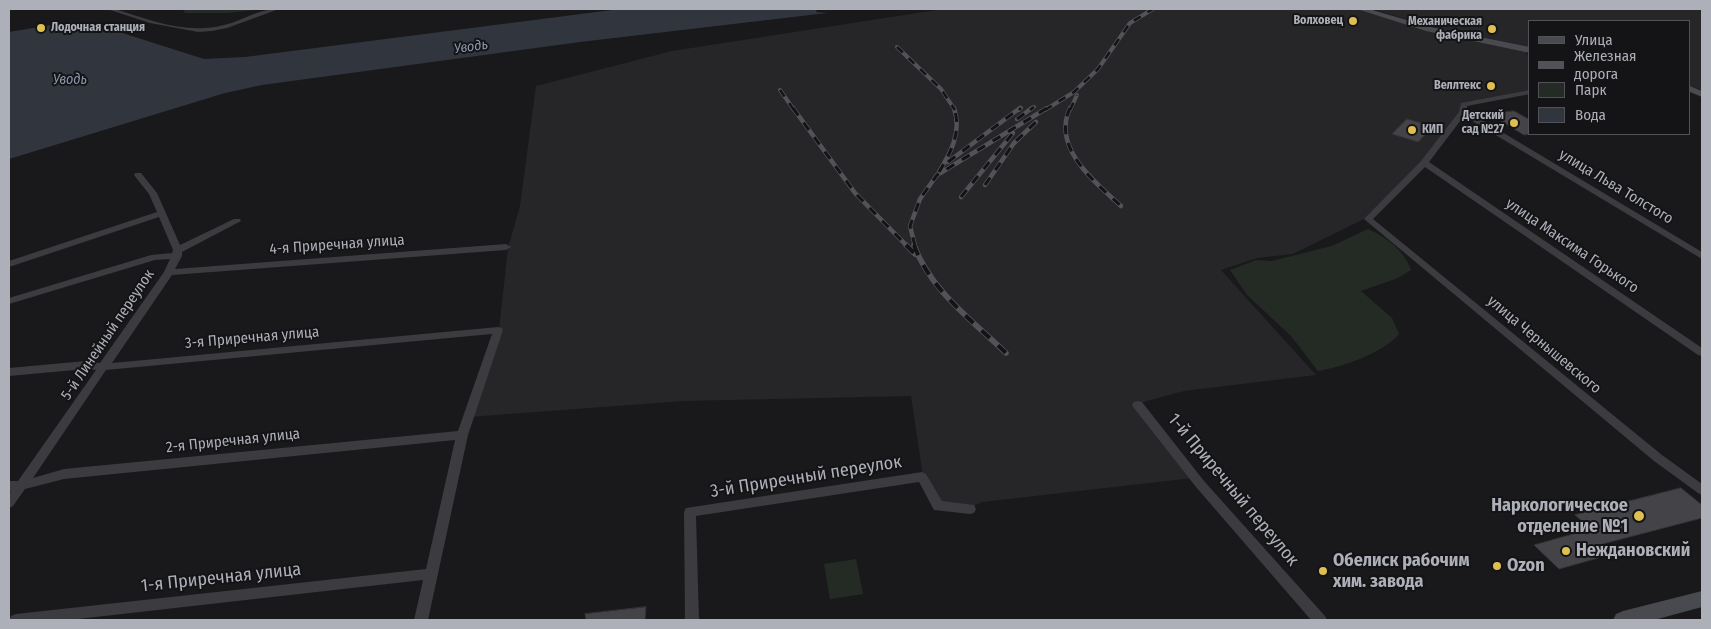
<!DOCTYPE html>
<html>
<head>
<meta charset="utf-8">
<style>
  body { margin:0 }
  #map { position:relative; width:1711px; height:629px; overflow:hidden; background:#19191b; font-family:"Fira Sans Condensed",sans-serif }
  canvas { display:block }
  .frame { position:absolute; inset:0; border:10px solid #adafb9; pointer-events:none }
  .legend { position:absolute; left:1528px; top:20px; width:162px; height:115px; box-sizing:border-box; background:#141416; border:1px solid #515257; margin:0; padding:6px 9px; list-style:none; font-size:15px; color:#adafb9 }
  .legend li { display:flex; align-items:center; gap:10px; height:25px }
  .legend b { width:25px; border:1px solid #515257 }
</style>
</head>
<body>
<div id="map">
<canvas width="1711" height="629"></canvas>
<div class="frame"></div>
<ul class="legend">
<li><b style="height:6px;background:#494a4f"></b>Улица</li>
<li><b style="height:6px;background:#525358"></b>Железная дорога</li>
<li><b style="height:14px;background:#242b25"></b>Парк</li>
<li><b style="height:14px;background:#31363e"></b>Вода</li>
</ul>
</div>
<script>
const g = document.querySelector('canvas').getContext('2d');
g.lineJoin = 'round';
function paint(path, color) { g.fillStyle = color; g.fill(path, 'evenodd'); }
function trace(path, color, width, dash) { g.strokeStyle = color; g.lineWidth = width; g.lineCap = dash ? 'butt' : 'round'; g.setLineDash(dash || []); g.stroke(path); }
function drawText(font, color, halo, rows, align = 'center') {
  g.font = font + ' "Fira Sans Condensed",sans-serif'; g.lineWidth = 4; g.setLineDash([]); g.textBaseline = 'middle'; g.strokeStyle = halo; g.fillStyle = color; for (const [text, x, y, turn = 0] of rows) {
    g.save(); g.translate(x, y); g.rotate((+turn || 0) * Math.PI / 180); g.textAlign = isNaN(turn) ? turn : align; if (halo) g.strokeText(text, 0, 0); g.fillText(text, 0, 0); g.restore();
  }
}
const built = new Path2D(`
  M943,9H1358L1403,23L1526,50V54L1530,55V90L1462,105L1460,112L1422,163L1366,218L1293,254L1257,258L1221,270L1316,375L1184,391L1136,404L1193,478L982,502L970,508L940,505L923,476L911,396L683,401L469,417L499,330L508,248L520,206L536,86L672,51Z
  M1372,9H1702V90L1690,86V21H1530V47L1433,27Z`);
const green = new Path2D(`
  M183,9H262L228,13H185Z
  M1368,229C1386,237 1404,250 1411,270L1398,278L1361,291L1392,318L1399,334C1381,354 1345,366 1318,371L1291,336L1247,295L1230,270L1256,260L1272,261L1332,246Z
  M856,559L863,594L830,599L824,564Z`);
const water = new Path2D(`
  M620,9H817L816,12L827,13L580,42L262,85L225,93L9,159V32L70,22L91,23L204,59L245,57Z`);
const building = new Path2D(`
  M1514,111L1530,120V134L1524,135L1490,114Z
  M1407,119L1433,126L1418,142L1392,134Z
  M1681,488L1702,505V518L1587,548L1598,558L1559,569L1534,545L1591,529L1575,515Z
  M646,607L645,620H586L585,614Z`);
const street = new Path2D(`
  M107,9H115C149,20 188,35 224,25C242,21 260,8 279,9L227,28L212,31L198,32L150,23Z
  M1530,90V94L1467,106V111L1702,252V259L1464,116L1429,162L1702,348V356L1698,355L1425,167L1373,219L1662,455L1702,484V495L1698,493L1654,461L1364,219L1421,161L1459,112L1461,103Z
  M135,173H141L157,193L180,245L234,219H240L241,221L182,252V256L175,269L506,244L511,247L506,250L172,275L112,363L498,327L502,328L503,330L468,435L428,620H414L423,580L69,620H9L11,616L16,614L426,569L455,440L64,479L25,489L13,506L9,508V494L11,491H9V481H18L96,370L86,369L9,376V368L86,361L100,363L164,272L170,259L155,260L9,304V298L151,255L172,253L173,250L159,217L9,267V261L157,212L149,194L134,175ZM492,334L458,431L64,469L33,478L106,370Z
  M1138,401L1142,402L1204,481L1325,616L1327,620H1311L1196,487L1134,408L1132,405L1134,402Z
  M922,472L926,474L942,501L974,505L976,509L974,513L970,514L934,510L919,482L696,516L699,620H685L684,512L686,508Z`);
const secondary = new Path2D(`
  M1357,9H1369L1431,27L1530,47V53L1426,31Z
  M1690,86L1702,91V97L1690,92Z
  M1702,591V607L1654,620H1613L1616,614L1623,611Z`);
const railFar2 = new Path2D(`
  M897,47L941,89L955,110
  M780,90L794,110
  M1019,110L1021,108
  M1030,110L1034,107
  M1045,110L1074,92L1098,69L1130,23L1153,9
  M1070,110L1077,95`);
const railFar1 = new Path2D(`
  M793,108L855,193L907,246
  M1070,108C1051,148 1096,183 1121,206
  M1017,119L1032,108
  M948,162L1020,108
  M939,172C951,152 962,132 954,108
  M985,185L1014,143L1036,122
  M961,197L1013,133
  M915,246L910,226L920,199L937,175L1047,108`);
const rail = new Path2D(`
  M906,245L915,254
  M914,245C930,290 973,321 1006,353`);
const markers = [
  [1353,21,5,"#ddc04f"],
  [41,28,5,"#ddc04f"],
  [1492,29,5,"#ddc04f"],
  [1491,86,5,"#ddc04f"],
  [1514,123,5,"#ddc04f"],
  [1412,130,5,"#ddc04f"],
  [1639,516,6,"#ddc04f"],
  [1566,551,5,"#ddc04f"],
  [1497,566,5,"#ddc04f"],
  [1323,571,5,"#ddc04f"]
];
const farPoinames = [
  ["Волховец",1343,21],
  ["Механическая",1482,22],
  ["фабрика",1482,36],
  ["Лодочная станция",51,28,"left"],
  ["Веллтекс",1481,86],
  ["Детский",1504,116],
  ["сад №27",1504,130],
  ["КИП",1422,130,"left"]
];
const farWaternames = [
  ["Уводь",471,47,-8],
  ["Уводь",70,80]
];
const streetNames = [
  ["улица Льва Толстого",1616,187,31],
  ["4-я Приречная улица",337,245,-4],
  ["улица Максима Горького",1572,246,34],
  ["5-й Линейный переулок",108,335,-56],
  ["3-я Приречная улица",252,338,-5],
  ["улица Чернышевского",1544,345,40],
  ["2-я Приречная улица",233,441,-6]
];
const nearStreetnames = [
  ["3-й Приречный переулок",806,477,-9],
  ["1-й Приречный переулок",1233,490,50],
  ["1-я Приречная улица",221,578,-6]
];
const nearPoinames = [
  ["Наркологическое",1628,506,"right"],
  ["отделение №1",1628,527,"right"],
  ["Неждановский",1576,551],
  ["Обелиск рабочим",1333,561],
  ["хим. завода",1333,582],
  ["Ozon",1507,566]
];
paint(built, '#262528');
paint(green, '#242b25');
paint(water, '#31363e');
paint(building, '#444448');
trace(building, '#343337', 1);
paint(street, '#3b3b40');
paint(secondary, '#494a4f');
trace(railFar2, '#525358', 4);
trace(railFar1, '#525358', 4.5);
trace(rail, '#525358', 5.5);
trace(railFar2, '#141416', 2.5, [8]);
trace(railFar1, '#141416', 3, [9]);
trace(rail, '#141416', 4, [11]);
for (const [x, y, r, color] of markers) { const dot = new Path2D(); dot.arc(x, y, r, 0, 2 * Math.PI); g.fillStyle = color; g.fill(dot); trace(dot, '#141416', 2); }
drawText('bold 12px', '#adafb9', '#141416', farPoinames, 'right');
drawText('italic 14px', '#8998af', '#141416', farWaternames);
drawText('15px', '#adafb9', '#141416', streetNames);
drawText('18px', '#adafb9', '#141416', nearStreetnames);
drawText('bold 18px', '#adafb9', '#141416', nearPoinames, 'left');
</script>
</body>
</html>
